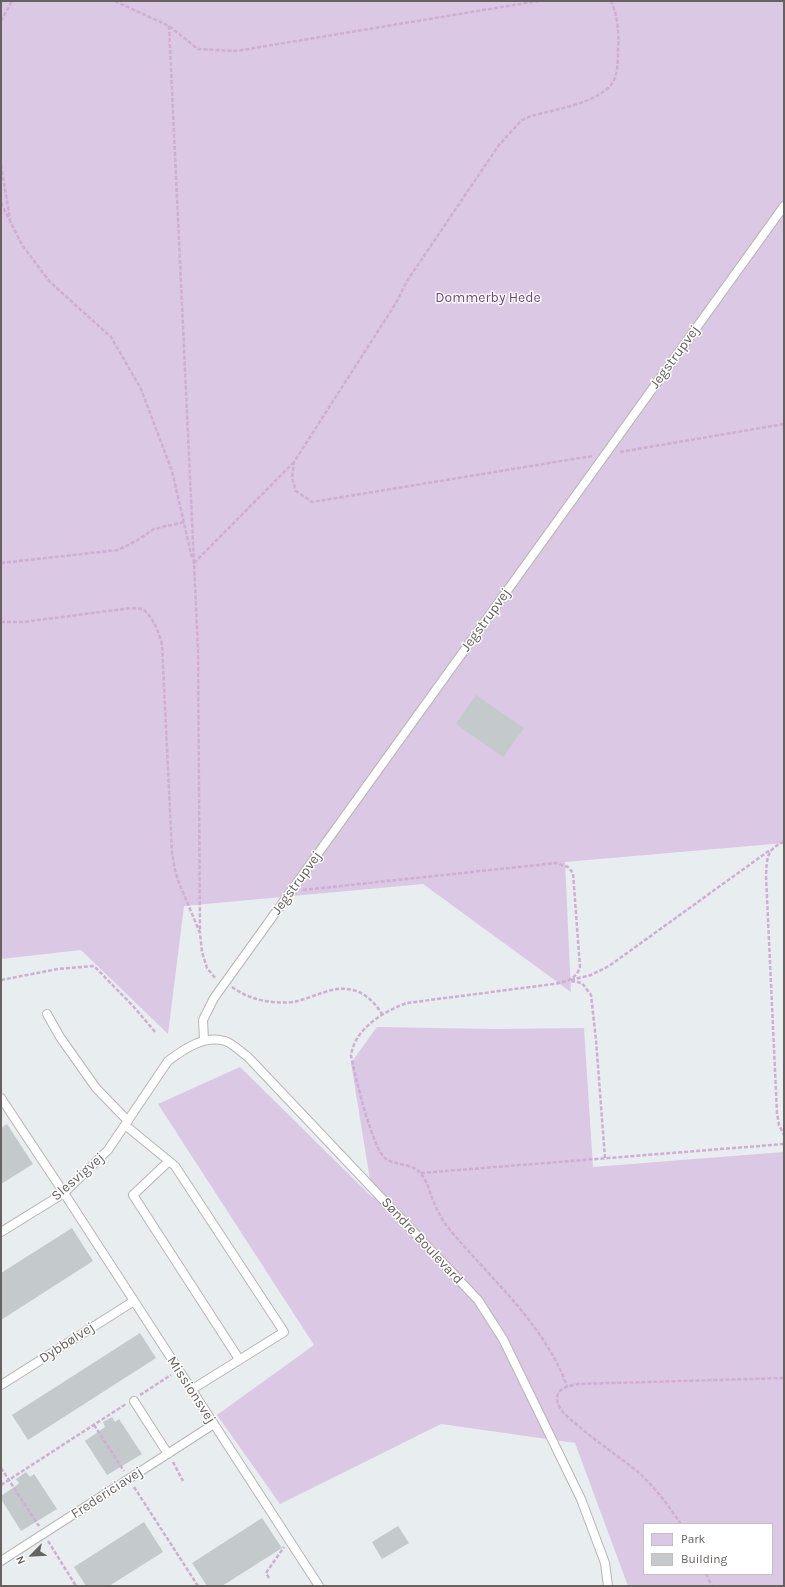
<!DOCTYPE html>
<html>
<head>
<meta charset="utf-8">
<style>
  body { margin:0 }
  #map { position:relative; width:785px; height:1587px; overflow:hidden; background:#e8edf0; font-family:Karla,sans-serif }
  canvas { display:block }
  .frame { position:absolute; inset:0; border:2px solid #67615f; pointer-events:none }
  .legend { position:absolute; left:643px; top:1523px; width:130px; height:52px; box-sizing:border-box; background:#fff; border:1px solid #c2c0bf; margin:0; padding:5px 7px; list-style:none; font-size:12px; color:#67615f }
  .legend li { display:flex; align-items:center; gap:8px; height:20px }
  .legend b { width:20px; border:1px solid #c2c0bf }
  .north { position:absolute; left:12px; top:1535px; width:40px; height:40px; -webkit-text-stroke:3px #fff; paint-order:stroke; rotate:246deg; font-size:11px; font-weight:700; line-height:16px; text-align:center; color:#67615f }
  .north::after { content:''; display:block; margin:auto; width:14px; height:18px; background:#67615f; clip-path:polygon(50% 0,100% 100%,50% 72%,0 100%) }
</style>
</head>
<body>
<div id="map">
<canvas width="785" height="1587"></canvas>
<div class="frame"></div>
<ul class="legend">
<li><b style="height:11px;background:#dac8e4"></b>Park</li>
<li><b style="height:11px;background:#c4c9cb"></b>Building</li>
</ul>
<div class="north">N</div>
</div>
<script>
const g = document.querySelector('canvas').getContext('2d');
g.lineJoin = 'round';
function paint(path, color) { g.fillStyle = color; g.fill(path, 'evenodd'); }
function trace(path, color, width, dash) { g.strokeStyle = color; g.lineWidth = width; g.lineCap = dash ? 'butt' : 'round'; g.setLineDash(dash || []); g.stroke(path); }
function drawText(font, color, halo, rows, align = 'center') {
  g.font = font + ' Karla,sans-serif'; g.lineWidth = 3; g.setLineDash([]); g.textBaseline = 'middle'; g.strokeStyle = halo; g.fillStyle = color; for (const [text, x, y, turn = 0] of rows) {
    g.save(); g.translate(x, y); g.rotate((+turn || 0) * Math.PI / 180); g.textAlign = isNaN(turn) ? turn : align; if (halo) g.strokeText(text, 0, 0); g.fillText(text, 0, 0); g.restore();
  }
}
const green = new Path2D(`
  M1,1H784V843L565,862L571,992L423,884L184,906L168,1034L81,950L1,959Z
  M377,1027L495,1029L584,1028L593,1167L784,1152V1586H628L575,1443L441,1424L280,1504L217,1415L314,1345L158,1104L240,1067L373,1198L351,1063ZM644,1524H772V1574H644Z`);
const building = new Path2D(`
  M476,695L524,728L503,757L456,724Z
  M7,1124L33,1164L1,1184V1128Z
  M72,1228L93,1261L1,1320V1273Z
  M140,1333L156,1358L28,1440L12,1415Z
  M112,1417L115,1422L119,1419L142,1454L107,1475L85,1441L105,1427L103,1422Z
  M26,1472L30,1477L34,1474L57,1509L21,1531L1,1499V1496L17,1485L19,1483L16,1479Z
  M262,1518L282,1548L222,1586H207L192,1563Z
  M144,1522L163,1552L109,1586H86L74,1567Z
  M398,1526L409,1543L382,1559L372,1542Z`);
const path = new Path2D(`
  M115,1L169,26L198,49L236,51L538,1
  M1,21L12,1
  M169,26L198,649L200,933
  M1,165L10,219
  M1,203L22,245L50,282L111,337L141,389L172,471L192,558
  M620,452L784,424
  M592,456L312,502L296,491L292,478L294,462L396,303L407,281L499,145L522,120L531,116C553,110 600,103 613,82C618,74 618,59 618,49C619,32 618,17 611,1
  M1,563L118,550L136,541L154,529L184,522
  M194,563L293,463
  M1,622H24L131,608L143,609C154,619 158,630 162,645L172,853L175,870L179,883L200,933L202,952L207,968L216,979
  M784,842C766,849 767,859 766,876L777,1113L779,1125L784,1135
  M303,890L556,863L568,867L573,873L580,967C576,980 565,982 553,984L407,1003C384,1011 354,1029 351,1056C355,1075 372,1149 386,1159C397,1166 413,1163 421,1174C427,1181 429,1190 432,1198C437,1210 442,1221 450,1230C492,1280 544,1324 567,1386
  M1,980L58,969L94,966L133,1006L156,1033
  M571,980L591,975L609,966L770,850
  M571,981L582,983L591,995L596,1040L605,1158
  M232,987C250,1000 271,1004 293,1002C304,1000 315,995 325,992C350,983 369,993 382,1014
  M421,1173L784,1144
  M140,1395L171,1375
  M94,1425L124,1471
  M173,1462L183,1481
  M1,1468L39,1526
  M1,1485L126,1404
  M134,1487L198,1586
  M681,1524C668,1505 655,1487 638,1472C617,1455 595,1441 575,1423C568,1417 557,1409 557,1398C558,1387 570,1386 578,1384L784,1378
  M48,1541L76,1586
  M706,1574L712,1586
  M269,1578L266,1573L284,1547`);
const service = new Path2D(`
  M47,1014L60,1037L96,1088L128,1121
  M204,1040L203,1020L214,998L784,206
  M1,1098L64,1193L319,1586
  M125,1125L175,1166L284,1332L191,1390
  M169,1161L133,1195L239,1359
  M1,1232L64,1193L108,1150L168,1061C184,1049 204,1035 225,1041C232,1043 241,1052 248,1057L478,1300L503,1339L581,1499L605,1563L608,1586
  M1,1385L134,1301
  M134,1401L168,1454
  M1,1561L214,1424`);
const parkNames = [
  ["Dommerby Hede",488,298]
];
const streetNames = [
  ["Jegstrupvej",675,357,-54],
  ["Jegstrupvej",486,620,-54],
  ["Jegstrupvej",297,883,-54],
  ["Slesvigvej",78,1177,-41],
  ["Søndre Boulevard",422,1241,47],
  ["Dybbølvej",67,1343,-33],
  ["Missionsvej",191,1390,57],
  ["Fredericiavej",107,1493,-33]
];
paint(green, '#dac8e4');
paint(building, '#c4c9cb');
trace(service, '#b9b4b3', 10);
trace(path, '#d1acd5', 2.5, [4, 2]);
trace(service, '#fff', 8);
drawText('14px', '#704085', '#fff', parkNames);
drawText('14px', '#67615f', '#fff', streetNames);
</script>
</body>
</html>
